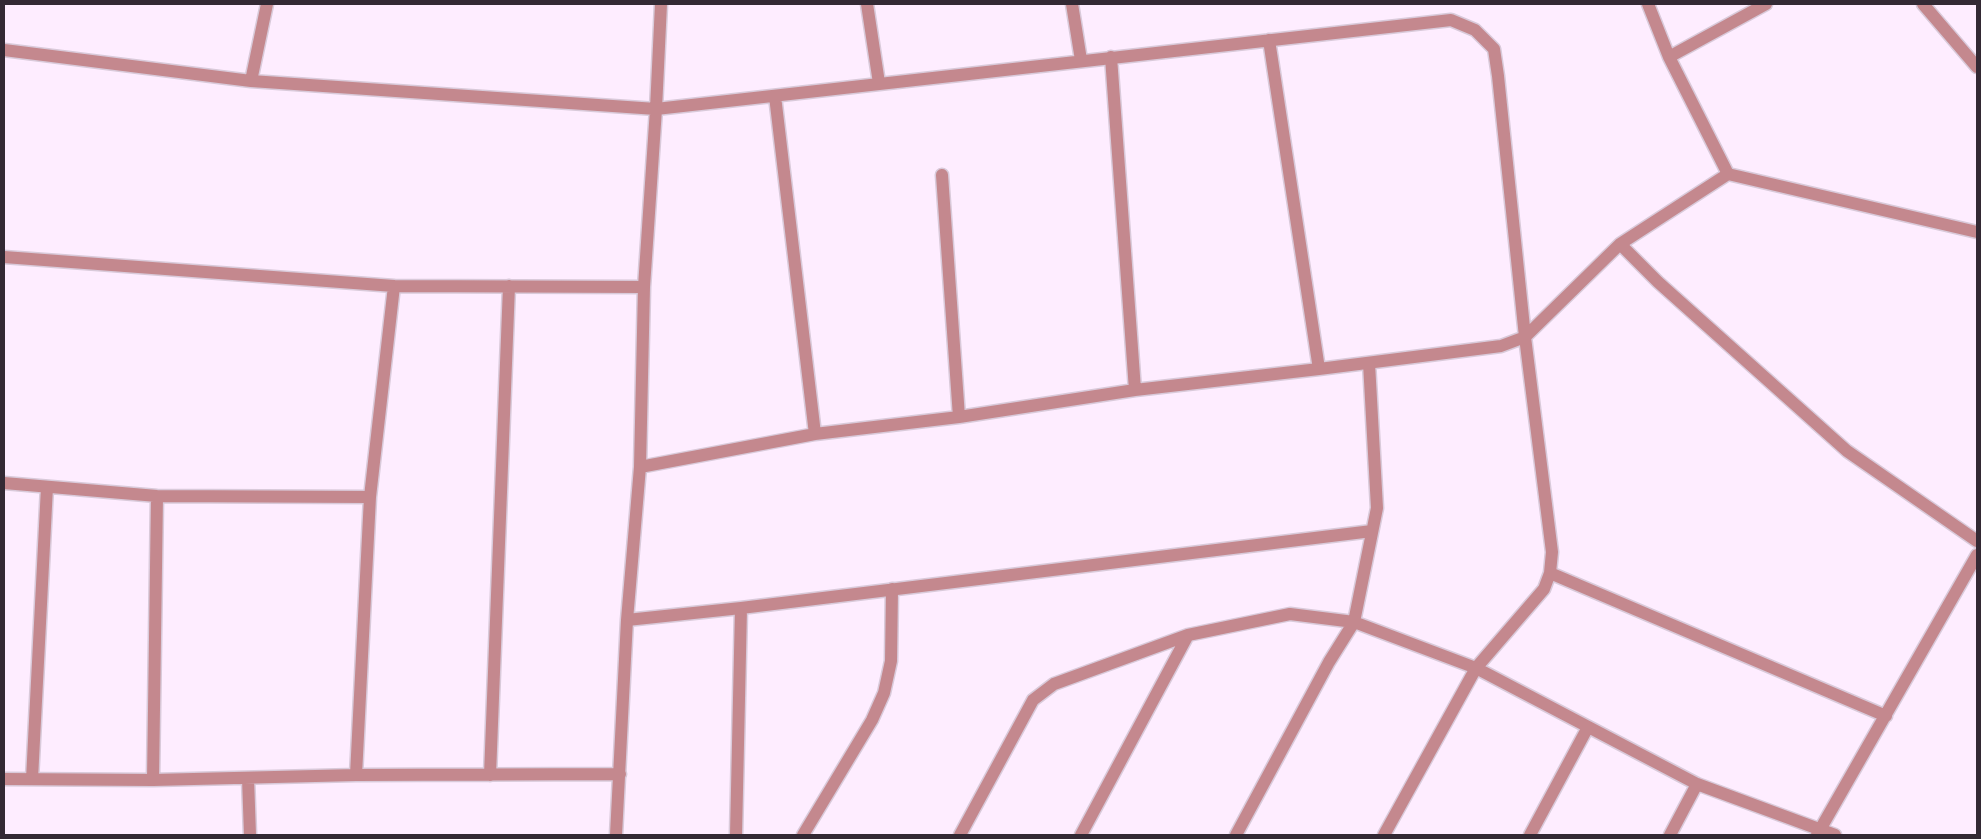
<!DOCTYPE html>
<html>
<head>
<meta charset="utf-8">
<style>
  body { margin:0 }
  #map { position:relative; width:1981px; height:839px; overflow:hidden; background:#feedff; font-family:Inter,sans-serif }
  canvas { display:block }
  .frame { position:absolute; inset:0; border:5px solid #332934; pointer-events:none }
</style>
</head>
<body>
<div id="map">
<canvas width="1981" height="839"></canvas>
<div class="frame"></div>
</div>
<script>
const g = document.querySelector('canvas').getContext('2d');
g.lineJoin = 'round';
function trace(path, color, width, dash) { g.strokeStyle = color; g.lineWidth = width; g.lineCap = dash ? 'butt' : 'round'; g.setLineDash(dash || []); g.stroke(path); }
const minor = new Path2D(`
  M867,4L879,83
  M1072,4L1081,60
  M1648,4L1669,57L1728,174L1977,232
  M1923,4L1977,67
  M1269,40L1319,369
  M4,50L251,81L656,109L1451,20L1475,30L1494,49L1498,76L1525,337L1552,552L1550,573L1544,589L1476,668L1384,835
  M1111,57L1135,390
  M1669,57L1766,4
  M251,81L267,4
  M775,96L815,434
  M942,175L959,417
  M1620,244L1658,282L1847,451L1977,541
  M4,257L394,286L644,287
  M640,467L815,434L959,417L1135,390L1319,369L1501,346L1525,337L1620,244L1728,174
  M4,483L157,496L370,497
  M1550,573L1886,716
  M627,620L741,608L1372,531
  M356,775L370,497L394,286
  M490,775L509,286
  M248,778L250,835
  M4,779L153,780L356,775L620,774
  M32,779L47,487
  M153,780L157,496
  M616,835L627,620L640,467L644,287L656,109L661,4
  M736,835L741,608
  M803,835L872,720L884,693L891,661L892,589
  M960,835L1033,700L1054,684L1188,635L1290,614L1354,622L1476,668L1697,784L1835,835
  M1081,835L1188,635
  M1236,835L1329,662L1354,622L1377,508L1369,363
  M1530,835L1588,727
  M1670,835L1697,784
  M1817,835L1977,555`);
trace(minor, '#d9cada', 15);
trace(minor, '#c4888e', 12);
</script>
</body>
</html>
